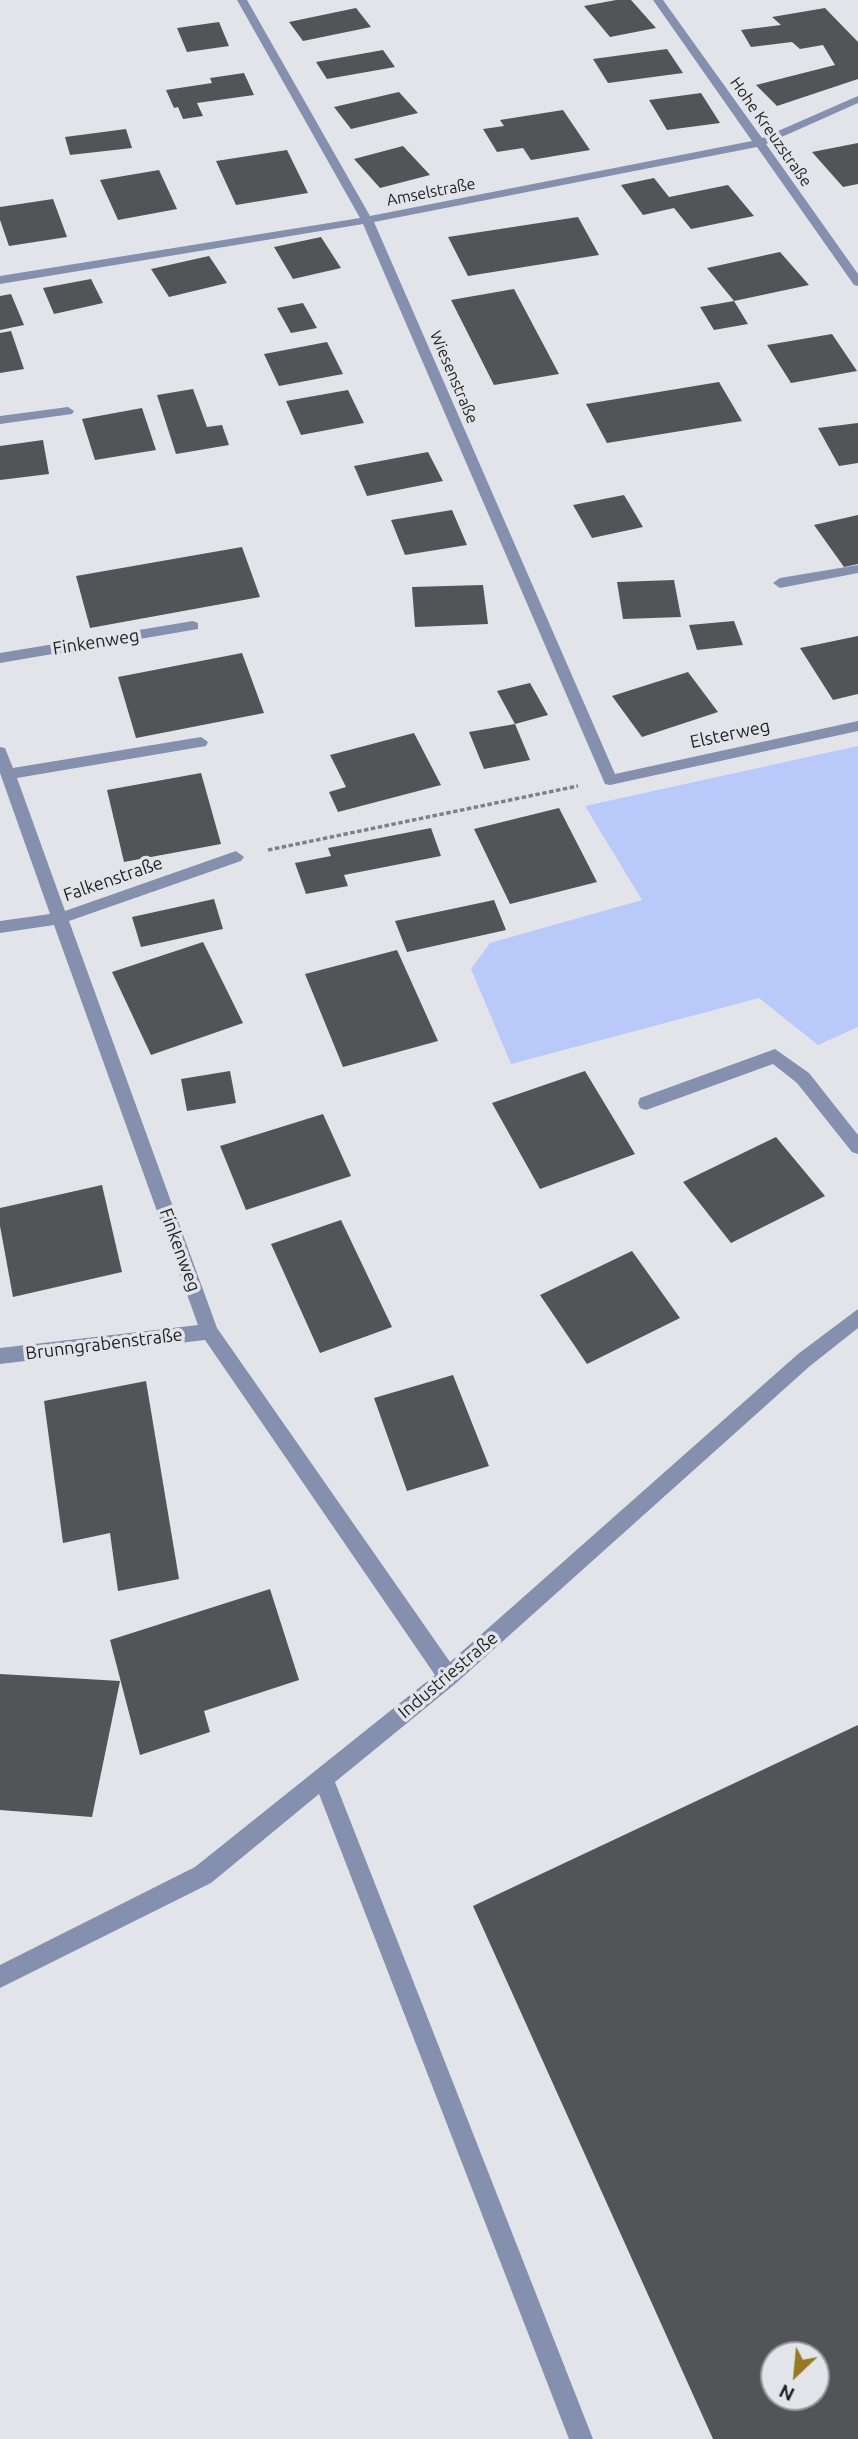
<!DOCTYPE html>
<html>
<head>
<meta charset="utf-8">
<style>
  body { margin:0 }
  #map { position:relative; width:858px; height:2439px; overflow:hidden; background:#e2e4e9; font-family:Ubuntu,sans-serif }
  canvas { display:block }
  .north { position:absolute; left:760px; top:2341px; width:70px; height:70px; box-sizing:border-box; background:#e2e4e9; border:2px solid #95979a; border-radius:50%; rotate:206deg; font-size:19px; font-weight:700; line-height:28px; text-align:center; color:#222324 }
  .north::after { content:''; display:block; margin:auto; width:24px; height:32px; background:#967921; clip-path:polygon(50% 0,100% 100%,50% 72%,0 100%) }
</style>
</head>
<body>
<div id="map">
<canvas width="858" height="2439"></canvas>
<div class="north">N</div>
</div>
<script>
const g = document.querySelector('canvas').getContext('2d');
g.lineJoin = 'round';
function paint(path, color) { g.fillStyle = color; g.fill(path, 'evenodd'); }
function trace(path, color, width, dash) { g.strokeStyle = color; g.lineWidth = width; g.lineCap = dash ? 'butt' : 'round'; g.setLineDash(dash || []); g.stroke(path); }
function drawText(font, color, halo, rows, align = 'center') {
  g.font = font + ' Ubuntu,sans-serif'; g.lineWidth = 7; g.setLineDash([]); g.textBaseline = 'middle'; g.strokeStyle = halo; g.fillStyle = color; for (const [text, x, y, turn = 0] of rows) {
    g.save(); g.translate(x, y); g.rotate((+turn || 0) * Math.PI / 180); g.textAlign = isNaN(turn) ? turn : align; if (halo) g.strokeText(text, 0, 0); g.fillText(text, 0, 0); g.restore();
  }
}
const green = new Path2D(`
  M858,746V1027L818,1045L759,998L511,1064L471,969L490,943L642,900L585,806Z`);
const building = new Path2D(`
  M616,0H631L656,28L610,37L584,6Z
  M356,8L371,27L303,41L289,22Z
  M825,8L858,42V79L777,106L756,85L835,65L823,45L800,49L792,42L751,47L741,30L781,25L772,17Z
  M219,22L229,46L187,52L177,28Z
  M667,49L683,73L608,83L593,59Z
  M383,50L395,67L327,79L316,62Z
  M244,73L254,95L197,103L203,116L183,119L178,107L174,108L166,90L212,83L210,78Z
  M399,92L418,113L351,129L334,107Z
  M701,93L720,123L667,130L649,100Z
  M563,110L590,150L531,160L523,148L497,152L483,129L504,126L500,120Z
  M126,129L132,148L70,155L65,137Z
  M858,143V184L843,187L812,152Z
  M403,146L430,175L380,188L354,159Z
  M287,150L308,193L236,205L216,161Z
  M159,170L177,209L118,220L100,180Z
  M654,178L669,197L728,185L754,216L691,229L674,208L643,215L621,185Z
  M53,199L67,237L9,246L0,220V207Z
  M578,217L599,255L468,276L448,237Z
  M321,237L341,268L293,279L274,247Z
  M780,252L809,285L734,301L707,268Z
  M209,256L227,283L169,297L151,269Z
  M91,279L103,303L54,314L43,288Z
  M514,289L559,374L494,385L451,300Z
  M11,294L24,325L0,330V296Z
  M734,301L748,324L714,330L700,307Z
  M303,303L317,328L291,333L277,308Z
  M11,331L24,369L0,373V333Z
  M832,334L857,371L791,383L767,345Z
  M327,342L343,374L279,386L264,354Z
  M719,382L742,421L607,443L586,404Z
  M193,389L207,427L222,425L229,445L176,454L157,395Z
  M348,390L364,423L301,435L286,401Z
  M142,408L156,450L95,460L82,419Z
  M858,423V463L839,466L818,428Z
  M43,440L49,474L0,480V446Z
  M428,452L443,481L367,496L354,466Z
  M624,495L643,527L592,538L573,505Z
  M452,510L467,545L405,555L391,520Z
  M858,515V564L844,567L814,525Z
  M242,547L260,597L90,628L76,576Z
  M674,580L681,617L623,619L617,582Z
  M483,585L488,624L415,627L412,587Z
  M734,621L743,645L697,650L689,625Z
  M858,636V694L833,700L800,648Z
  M242,653L264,713L136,738L118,677Z
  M688,672L718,712L642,737L612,696Z
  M530,683L548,715L515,724L497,691Z
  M515,724L530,760L484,769L469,732Z
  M414,733L441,785L338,812L329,792L346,787L330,755Z
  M201,773L221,844L124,862L107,790Z
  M559,808L597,882L510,904L474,829Z
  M431,828L441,856L344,875L348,886L306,894L295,863L331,856L328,848Z
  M214,899L223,929L141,947L132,917Z
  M494,900L506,930L407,952L395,921Z
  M203,942L243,1023L151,1055L112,972Z
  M397,950L438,1041L343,1067L305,974Z
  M230,1071L236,1103L187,1111L181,1079Z
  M585,1071L635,1154L540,1189L492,1103Z
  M323,1114L351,1176L246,1210L220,1146Z
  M776,1137L825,1196L731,1243L683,1182Z
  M102,1185L122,1272L13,1297L0,1226V1208Z
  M341,1220L392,1327L320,1353L271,1244Z
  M632,1251L680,1318L587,1364L540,1295Z
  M453,1375L489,1466L407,1491L374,1398Z
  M146,1381L179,1579L118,1591L110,1533L63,1543L44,1401Z
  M270,1589L299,1680L204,1711L210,1732L140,1755L110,1640Z
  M0,1674L120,1681L92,1817L0,1810Z
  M858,1725V2439H713L473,1906ZM774,2355H816V2397H774Z`);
const path = new Path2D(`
  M268,850L578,786`);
const minor = new Path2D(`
  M237,0H247L370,216L752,141L653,0H663L762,138L858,96V103L766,144L858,274V286L854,285L757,147L374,222L615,774L858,721V731L610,785L605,784L363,224L0,284V276L360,218Z
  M68,407L74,411L72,414L0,424V416Z
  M858,565V573L780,588L773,583L780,578Z
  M193,621L198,623V629L0,663V653Z
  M201,737L208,742L206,746L17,778L65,911L236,851L244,857L241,861L69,921L217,1328L450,1662L798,1354L858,1309V1328L810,1366L455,1684L335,1782L593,2439H569L319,1794L211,1883L0,1988V1965L195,1867L435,1675L205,1340L0,1364V1348L198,1325L54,925L0,933V921L50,914L0,773V747L5,748L13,768Z
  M775,1049L809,1073L858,1135V1154L852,1152L797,1083L773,1064L646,1110L640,1108L638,1103L640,1098Z`);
const farStreetnames = [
  ["Hohe Kreuzstraße",771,132,55],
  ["Amselstraße",431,192,-11],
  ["Wiesenstraße",454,377,67]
];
const streetNames = [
  ["Finkenweg",96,642,-9],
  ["Elsterweg",730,734,-12],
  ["Falkenstraße",113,879,-19],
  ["Finkenweg",180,1250,70],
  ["Brunngrabenstraße",104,1344,-7],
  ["Industriestraße",448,1675,-40]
];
paint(green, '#b9cafa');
paint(building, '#525457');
trace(path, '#7f8184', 3.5, [4.5, 2.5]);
paint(minor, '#8490ae');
drawText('16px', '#222324', '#e2e4e9', farStreetnames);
drawText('18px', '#222324', '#e2e4e9', streetNames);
</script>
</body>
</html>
